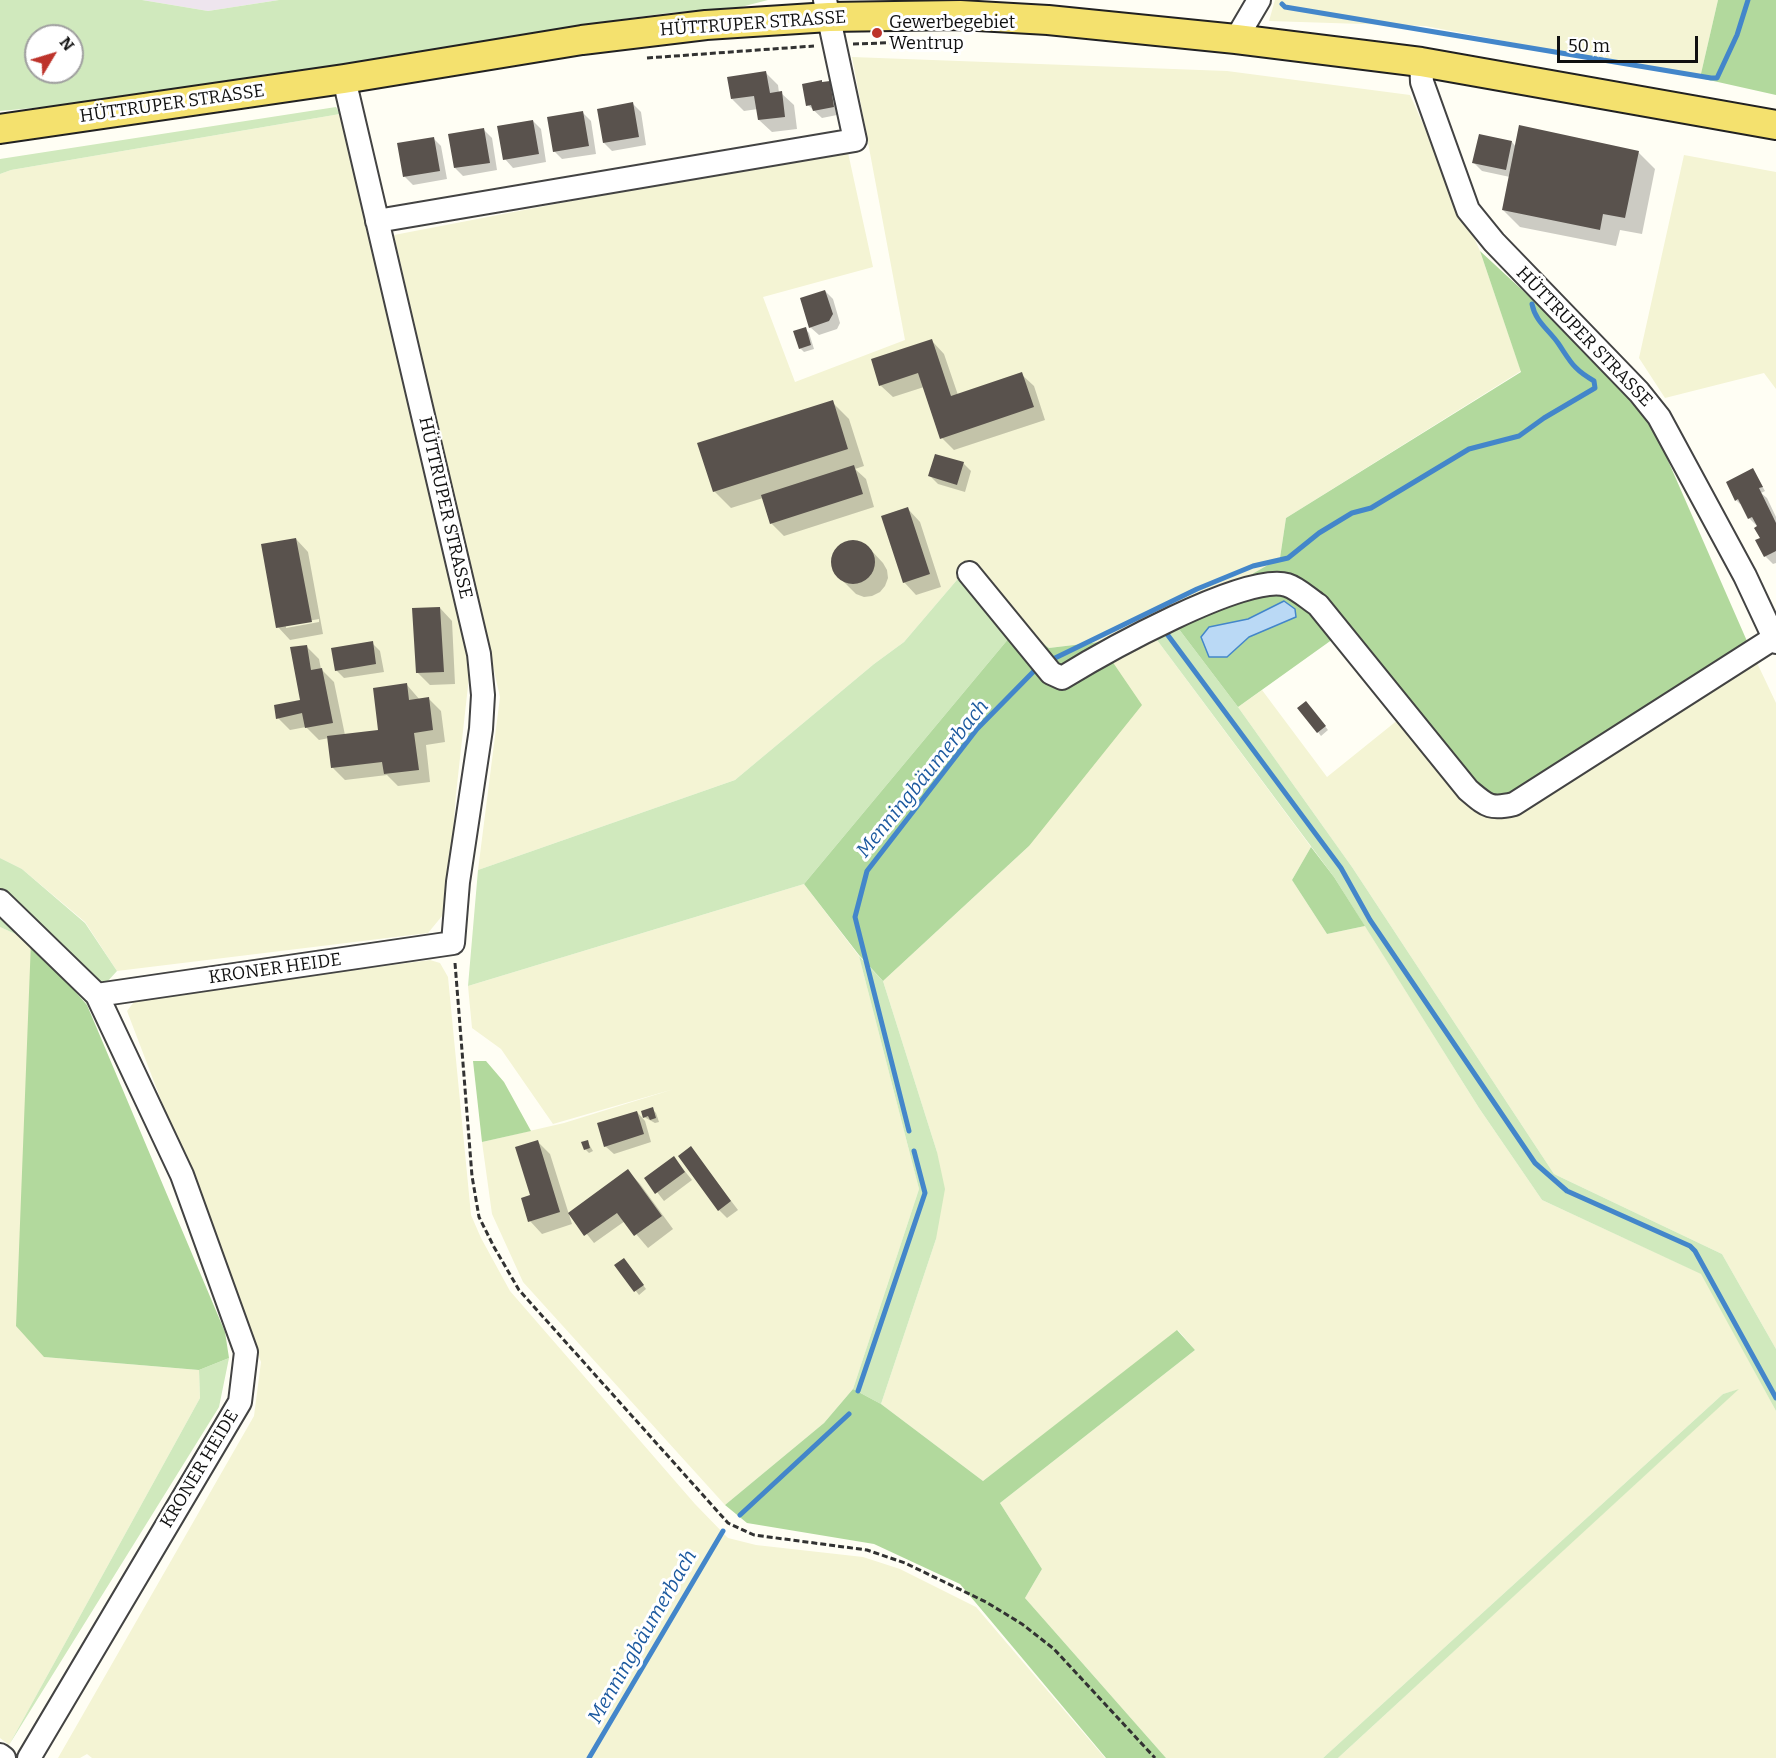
<!DOCTYPE html>
<html>
<head>
<meta charset="utf-8">
<style>
  body { margin:0 }
  #map { position:relative; width:1776px; height:1758px; overflow:hidden; background:#fffef4; font-family:Bitter,serif }
  canvas { display:block }
  .north { position:absolute; left:24px; top:24px; width:60px; height:60px; box-sizing:border-box; background:#fff; border:2px solid #9f9f9f; border-radius:50%; rotate:52deg; font-size:16px; font-weight:700; line-height:24px; text-align:center; color:#101010 }
  .north::after { content:''; display:block; margin:auto; width:21px; height:27px; background:#bd332b; clip-path:polygon(50% 0,100% 100%,50% 72%,0 100%) }
  .scale { position:absolute; left:1557px; top:36px; width:141px; height:27px; box-sizing:border-box; border:3px solid #101010; border-top:0; padding-left:8px; font-size:18px; line-height:21px; white-space:nowrap; color:#101010; -webkit-text-stroke:4px #fff; paint-order:stroke }
</style>
</head>
<body>
<div id="map">
<canvas width="1776" height="1758"></canvas>
<div class="north">N</div>
<div class="scale">50 m</div>
</div>
<script>
const g = document.querySelector('canvas').getContext('2d');
g.lineJoin = 'round';
function paint(path, color) { g.fillStyle = color; g.fill(path, 'evenodd'); }
function trace(path, color, width, dash) { g.strokeStyle = color; g.lineWidth = width; g.lineCap = dash ? 'butt' : 'round'; g.setLineDash(dash || []); g.stroke(path); }
function drawText(font, color, halo, rows, align = 'center') {
  g.font = font + ' Bitter,serif'; g.lineWidth = 6; g.setLineDash([]); g.textBaseline = 'middle'; g.strokeStyle = halo; g.fillStyle = color; for (const [text, x, y, turn = 0] of rows) {
    g.save(); g.translate(x, y); g.rotate((+turn || 0) * Math.PI / 180); g.textAlign = isNaN(turn) ? turn : align; if (halo) g.strokeText(text, 0, 0); g.fillText(text, 0, 0); g.restore();
  }
}
const industrial = new Path2D(`
  M142,0H279L208,11Z`);
const farmland = new Path2D(`
  M1275,0H1718L1700,78L1425,26L1269,21Z
  M852,57L1227,71L1410,95L1480,251L1521,371L1286,518L1280,558L1151,632L1311,847L1292,880L1327,934L1365,926L1479,1108L1542,1200L1702,1274L1776,1411V1758H1338L1737,1390L1723,1394L1323,1758H1166L1025,1598L1042,1569L1000,1503L1195,1350L1178,1330L983,1481L881,1404L936,1239L937,1152L883,981L1029,846L1099,642L1049,648L1019,626L962,574L904,642L874,664L735,780L478,870L500,697L394,235L847,148L873,267L763,297L795,382L905,340Z
  M340,114L470,668L456,794L447,910L428,933L117,971L85,922L22,869L0,858V174L11,170Z
  M1684,155L1776,172V389L1764,373L1665,398L1639,358Z
  M1750,648L1776,703V1349L1722,1254L1554,1174L1352,867L1238,707L1262,690L1327,777L1399,719Z
  M804,884L859,956L919,1189L853,1389L824,1423L725,1505L523,1282L492,1214L482,1142L564,1123L674,1089L553,1124L501,1049L472,1028L468,986Z
  M0,927L31,941L44,1357L199,1370L200,1398L9,1745L0,1738Z
  M430,960L440,963L448,977L471,1215L481,1238L510,1291L695,1504L728,1538L756,1545L863,1557L900,1569L976,1607L1105,1758H92L87,1754L80,1758H58L254,1416L261,1362L127,1011L137,998Z`);
const green = new Path2D(`
  M0,0H142L208,11L279,0H768L741,7L668,13L602,22L517,38L66,105L0,111ZM36,36H72V72H36Z
  M336,107L340,114L11,170L0,174V159Z
  M962,574L1019,626L804,884L468,986L478,870L735,780L874,664L904,642Z
  M1172,620L1238,707L1352,867L1554,1174L1722,1254L1776,1349V1411L1701,1274L1542,1200L1479,1108L1334,877L1151,632Z
  M0,858L22,869L85,923L117,971L87,1004L31,941L0,927Z
  M859,956L883,981L937,1152L945,1189L936,1239L881,1404L853,1389L919,1189Z
  M229,1358L219,1407L9,1745L200,1398L199,1370Z
  M1739,1389L1338,1758H1323L1723,1394Z`);
const forest = new Path2D(`
  M1718,0H1776V95L1700,78Z
  M1480,251L1573,337L1652,424L1750,648L1497,815L1347,629L1238,707L1172,620L1280,558L1286,518L1521,372ZM1296,617L1249,637L1227,657L1209,627L1248,619Z
  M1019,626L1049,648L1099,642L1142,705L1029,846L883,981L859,955L804,884Z
  M1311,847L1334,877L1365,926L1327,934L1292,880Z
  M31,941L87,1005L225,1332L229,1358L199,1370L44,1357L16,1326Z
  M473,1061H486L504,1082L531,1131L482,1142Z
  M1177,1330L1195,1350L1000,1503L1042,1569L1025,1598L1166,1758H1106L960,1584L874,1544L747,1523L725,1505L824,1423L853,1389L881,1404L983,1481Z`);
const water = new Path2D(`
  M1284,601L1295,609L1296,617L1249,637L1227,657H1209L1201,637L1209,627L1248,619Z`);
const shadow = new Path2D(`
  M766,73L778,85L779,93H781L794,105L797,129L772,132L759,120L758,109L744,111L732,99Z
  M829,83L837,91L842,114L822,118L808,105L824,84Z
  M633,104L641,112L646,145L612,151L604,143Z
  M583,113L591,121L596,154L562,159L554,151Z
  M533,121L541,129L546,162L513,168L505,159Z
  M484,130L492,138L497,170L463,176L455,168Z
  M433,138L441,146L447,179L413,185L405,177Z
  M1512,142L1516,147L1638,152L1655,169L1642,234L1620,230L1616,246L1520,227L1503,210L1510,177L1482,171L1474,163Z
  M825,291L833,299L840,323L837,329L819,335L810,327Z
  M805,329L809,333L814,349L804,352L800,348Z
  M932,341L944,354L958,395L1021,374L1034,386L1045,420L954,450L942,438L924,387L893,397L880,385Z
  M832,402L849,419L864,466L855,469L866,479L874,507L784,536L771,523L763,498L731,508L714,491Z
  M963,463L971,471L965,492L938,484L930,476Z
  M1753,470L1765,491L1761,493L1767,498L1776,517V563L1773,564L1765,556L1758,527L1749,518L1742,503L1740,504L1736,500Z
  M908,509L920,522L941,587L916,595L904,582Z
  M296,539L308,552L323,634L290,640L278,627ZM319,619V622L286,628V625Z
  M856,541L864,544L870,549L883,563L887,570L888,578L885,586L880,592L872,596L864,597L856,594L837,575L833,568L832,560L835,552L840,546L848,542Z
  M440,608L452,621L455,684L430,685L417,672Z
  M372,643L380,651L384,672L344,678L336,670Z
  M306,646L319,659L321,669L334,682L345,735L380,731L407,685L420,700L428,698L441,711L445,742L426,745L430,782L398,786L387,775L345,780L333,768L329,738L319,740L306,727L290,730L278,718L302,701Z
  M1309,706L1328,730L1321,736L1318,732Z
  M652,1109L656,1113L659,1122L655,1123L644,1117Z
  M637,1112L645,1121L651,1142L614,1154L605,1146Z
  M537,1141L550,1154L572,1224L542,1234L530,1221Z
  M587,1141L593,1151L589,1153L585,1149Z
  M691,1148L738,1210L727,1218L719,1210Z
  M674,1158L692,1180L664,1201L646,1178Z
  M628,1171L640,1184L673,1229L648,1248L625,1221L594,1243L570,1213Z
  M627,1263L646,1289L639,1295L616,1265Z`);
const stream = new Path2D(`
  M1282,4L1285,7L1711,78H1717L1737,35L1748,0
  M1164,630L1341,868L1370,920L1535,1163L1567,1191L1690,1246L1695,1251L1776,1398
  M1053,659L1197,589L1253,566L1288,558L1319,533L1352,513L1371,508L1469,449L1519,436L1544,418L1595,388L1594,381C1573,369 1571,362 1558,343C1549,330 1535,321 1532,304
  M909,1131L855,917L867,871L977,729L1037,668
  M858,1391L925,1193L914,1151
  M740,1515L849,1414
  M589,1758L723,1531`);
const building = new Path2D(`
  M766,71L770,93L782,91L785,117L758,120L754,96L731,99L727,77Z
  M822,80V82L830,81L834,107L813,111L811,105L806,106L802,84Z
  M633,102L639,137L603,143L597,109Z
  M583,111L589,146L553,152L547,117Z
  M533,120L539,154L503,160L497,126Z
  M1519,125L1639,151L1625,218L1603,214L1600,230L1502,210Z
  M484,128L490,163L454,168L448,134Z
  M1479,134L1512,141L1506,170L1472,163Z
  M434,137L440,171L403,177L397,143Z
  M825,290L833,314L829,321L809,328L800,298Z
  M806,327L811,345L799,349L793,331Z
  M932,339L951,396L1022,372L1034,407L940,439L918,373L879,386L871,359Z
  M833,400L848,449L713,492L697,443Z
  M935,454L964,462L957,485L928,476Z
  M854,465L863,494L770,524L761,495Z
  M1753,468L1763,487L1759,488L1776,523V551L1764,557L1755,540L1760,538L1754,528L1757,526L1752,517L1748,519L1738,499L1735,501L1726,482Z
  M908,507L930,574L903,583L881,516Z
  M296,538L312,622L276,628L261,544Z
  M831 562a22 22 0 1 1 44 0a22 22 0 1 1-44 0Z
  M440,607L444,672L416,673L412,608Z
  M373,641L376,664L335,671L331,648Z
  M307,645L311,670L322,668L333,723L305,728L302,713L276,719L274,705L300,700L290,647Z
  M407,683L409,700L429,697L433,730L414,733L419,770L384,774L382,762L331,768L327,736L378,730L373,688Z
  M1306,701L1326,726L1317,733L1297,708Z
  M653,1107L656,1118L650,1120L648,1116L643,1118L641,1111Z
  M637,1111L644,1134L604,1147L597,1123Z
  M538,1140L560,1212L528,1222L521,1198L530,1195L515,1147Z
  M588,1140L590,1148L584,1150L581,1142Z
  M691,1146L731,1201L718,1211L678,1156Z
  M674,1156L685,1172L655,1194L644,1178Z
  M628,1169L662,1216L634,1236L617,1213L584,1236L568,1213Z
  M624,1258L644,1285L634,1292L614,1265Z`);
const path = new Path2D(`
  M853,44L940,41
  M647,58L814,46
  M455,963L472,1176L479,1217L494,1247L519,1290L728,1523L754,1535L867,1550L905,1563L986,1602L1022,1624L1054,1649L1155,1758`);
const minor = new Path2D(`
  M1236,39L1259,0
  M1421,62L1422,82L1468,210L1494,242L1639,392L1659,417L1745,576L1776,642
  M377,221L855,140L825,0
  M969,573L1051,673L1062,678C1101,654 1246,572 1287,585C1297,588 1309,599 1318,605L1468,790C1486,805 1489,810 1514,804L1774,638
  M0,901L97,995
  M0,1755L4,1758
  M29,1758L240,1402L246,1352L182,1175L97,995L453,943L458,882L481,729L483,695L479,654L344,79`);
const major = new Path2D(`
  M0,129L344,79L582,40L706,25L829,17L960,15L1048,20L1236,39L1421,62L1776,125`);
const markers = [
  [877,33,6,"#bd332b"]
];
const poiNames = [
  ["Gewerbegebiet",889,23],
  ["Wentrup",889,44]
];
const streetNames = [
  ["HÜTTRUPER STRASSE",753,24,-4],
  ["HÜTTRUPER STRASSE",172,104,-8],
  ["HÜTTRUPER STRASSE",1584,337,46],
  ["HÜTTRUPER STRASSE",445,508,77],
  ["KRONER HEIDE",275,969,-8],
  ["KRONER HEIDE",200,1469,-59]
];
const waterNames = [
  ["Menningbäumerbach",923,779,-51],
  ["Menningbäumerbach",643,1637,-60]
];
paint(industrial, '#eee5ee');
paint(farmland, '#f4f4d4');
paint(green, '#d0e9bd');
paint(forest, '#b2d99d');
paint(water, '#bad9f5');
trace(water, '#4386ca', 1.5);
paint(shadow, '#0003');
trace(stream, '#4386ca', 5);
paint(building, '#59524d');
trace(minor, '#434343', 26);
trace(major, '#212121', 32);
trace(path, '#323232', 3, [6, 3]);
trace(minor, '#fff', 22);
trace(major, '#f4e16e', 28);
for (const [x, y, r, color] of markers) { const dot = new Path2D(); dot.arc(x, y, r, 0, 2 * Math.PI); g.fillStyle = color; g.fill(dot); trace(dot, '#fff', 2); }
drawText('18px', '#101010', '#fff', poiNames, 'left');
drawText('18px', '#101010', '#fff', streetNames);
drawText('italic 20px', '#1c599f', '#fff', waterNames);
</script>
</body>
</html>
